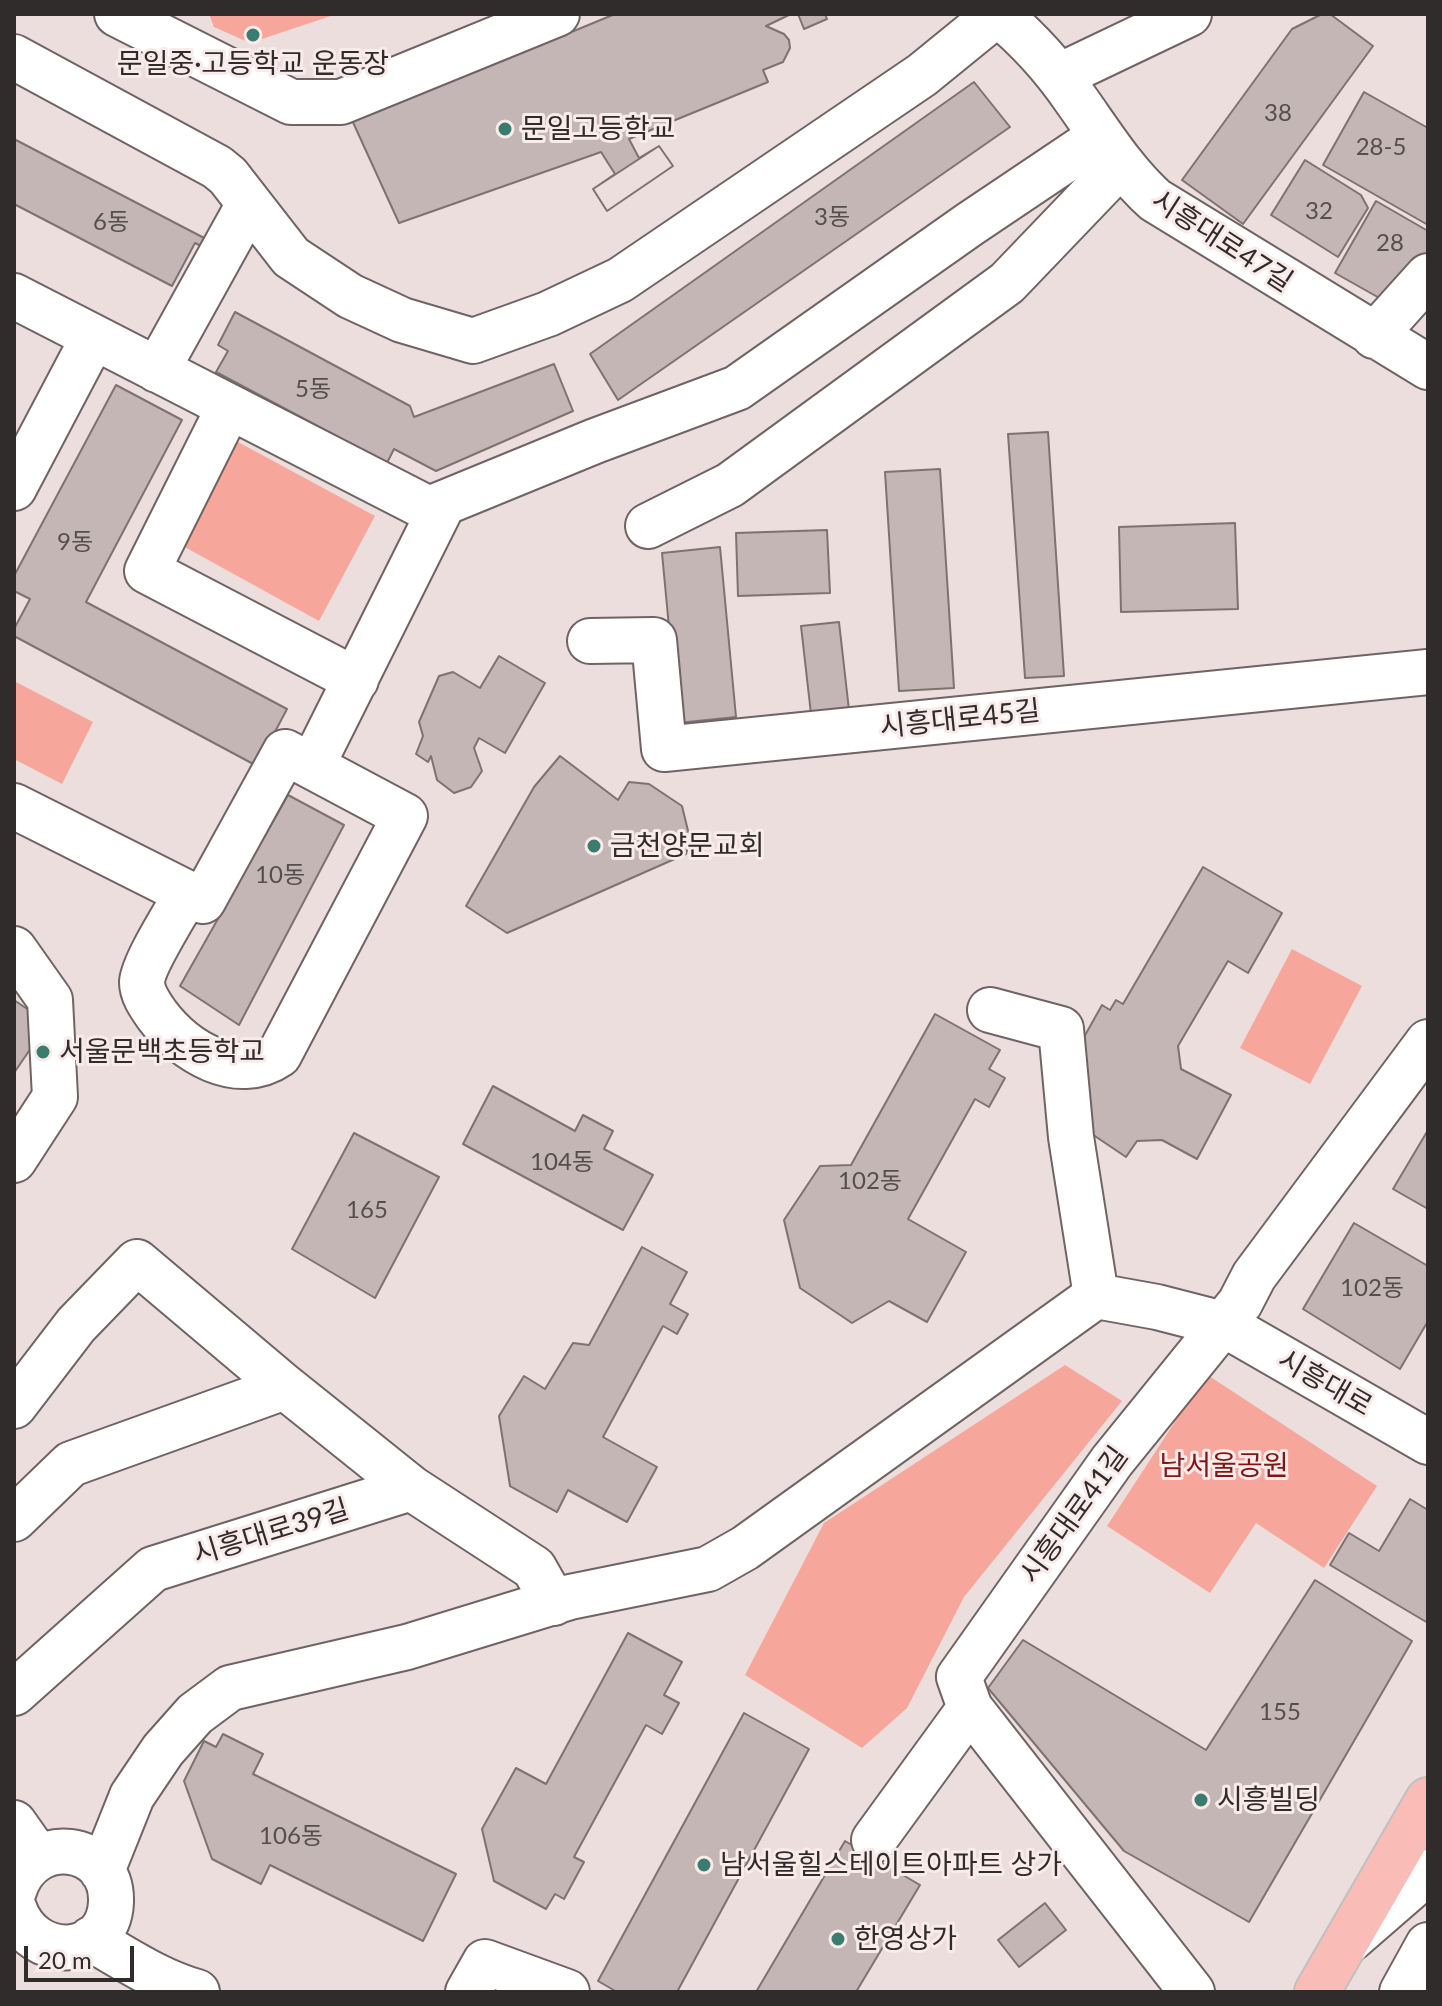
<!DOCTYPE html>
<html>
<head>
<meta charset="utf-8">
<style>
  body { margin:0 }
  #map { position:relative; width:1442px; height:2006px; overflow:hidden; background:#ecdedc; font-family:Lato,sans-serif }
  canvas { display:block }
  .frame { position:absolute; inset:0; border:16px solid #312c2c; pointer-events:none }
  .scale { position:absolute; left:24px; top:1946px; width:110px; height:36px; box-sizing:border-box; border:4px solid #312c2c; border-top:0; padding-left:10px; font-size:24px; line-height:28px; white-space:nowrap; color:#312c2c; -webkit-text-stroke:6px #f9ebe9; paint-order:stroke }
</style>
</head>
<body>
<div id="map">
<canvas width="1442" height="2006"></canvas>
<div class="frame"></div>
<div class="scale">20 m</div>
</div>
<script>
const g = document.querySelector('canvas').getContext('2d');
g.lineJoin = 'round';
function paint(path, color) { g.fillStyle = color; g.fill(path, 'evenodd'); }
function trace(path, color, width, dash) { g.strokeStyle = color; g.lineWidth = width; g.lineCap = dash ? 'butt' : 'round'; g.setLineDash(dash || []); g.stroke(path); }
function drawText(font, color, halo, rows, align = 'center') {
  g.font = font + ' Lato,"Noto Sans KR",sans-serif'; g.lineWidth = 6; g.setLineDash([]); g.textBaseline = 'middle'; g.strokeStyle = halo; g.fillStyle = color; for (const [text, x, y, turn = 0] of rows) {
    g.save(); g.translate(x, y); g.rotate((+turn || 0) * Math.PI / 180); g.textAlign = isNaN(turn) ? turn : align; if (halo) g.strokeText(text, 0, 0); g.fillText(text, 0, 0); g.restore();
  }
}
const green = new Path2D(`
  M209,14H337L250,43L214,27Z
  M238,442L375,516L319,621L181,545Z
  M14,681L93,722L62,784L14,759Z
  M1292,949L1362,986L1310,1084L1240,1048Z
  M1065,1365L1122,1401L964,1597L907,1708L862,1748L745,1675L824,1523Z
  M1206,1374L1377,1486L1324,1568L1256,1523L1210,1593L1107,1526Z`);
const building = new Path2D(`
  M615,14H791L766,26L784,34L789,40L790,48L783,62L763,70L768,82L629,139L639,158L659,146L673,166L607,211L593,189L615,174L601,152L399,223L351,118L477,71Z
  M798,14H825L827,19L804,29Z
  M1322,14H1330L1373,46L1243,224L1182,180L1292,29Z
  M974,82L1010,127L618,400L590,354Z
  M1364,92L1428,128V225L1323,165Z
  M14,139L208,240L205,248L195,243L172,286L14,204Z
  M659,146L673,166L607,211L593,189Z
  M1305,160L1361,195L1368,208L1338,257L1271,215Z
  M1376,201L1428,231V255L1390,304L1335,273Z
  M235,312L410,406L414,417L554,364L573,411L436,471L394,449L387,463L216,372L228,351L218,345Z
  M116,385L182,420L86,602L287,709L257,766L14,636V629L30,599L14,591V576Z
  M1048,432L1064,676L1025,678L1008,434Z
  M940,469L954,688L899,691L885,472Z
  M1235,523L1238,609L1121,612L1119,527Z
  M827,530L830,593L738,596L736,533Z
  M720,547L736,717L678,723L662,553Z
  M839,622L849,710L811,714L801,626Z
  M499,656L545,683L505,753L479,738L474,748L482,771L471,787L454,793L437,780L431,756L428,762L416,754L423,736L419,722L439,676L453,672L480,688Z
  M560,756L618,800L629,782L649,784L682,806L690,839L686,854L507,933L466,906L534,787Z
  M288,795L344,825L239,1025L180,986Z
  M1203,867L1282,913L1248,973L1228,961L1178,1046L1181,1069L1231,1095L1197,1159L1162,1140L1137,1141L1126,1157L1077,1124L1070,1062L1102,1005L1110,1010L1116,1000L1123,1004Z
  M14,1000L48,1023L14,1073Z
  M935,1014L1000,1050L989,1069L1005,1078L989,1107L975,1099L908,1219L966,1252L927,1322L889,1301L852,1323L800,1288L784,1220L820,1166L851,1165Z
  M493,1086L575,1131L583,1115L613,1131L604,1149L653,1175L623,1230L463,1144Z
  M1428,1130V1209L1393,1189Z
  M354,1133L439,1177L375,1298L292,1249Z
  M1354,1223L1428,1266V1321L1400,1369L1303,1309Z
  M642,1247L687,1272L670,1304L688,1314L677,1334L663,1326L603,1437L657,1467L627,1522L568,1490L557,1512L510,1486L499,1416L524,1376L545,1389L573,1343L589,1345Z
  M1410,1499L1428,1510V1623L1330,1565L1349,1533L1379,1551Z
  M1315,1580L1412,1641L1249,1922L1124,1851L988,1688L1023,1640L1206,1750Z
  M628,1633L682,1662L664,1695L679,1703L662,1734L646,1725L574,1857L584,1862L564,1899L555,1894L546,1909L494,1881L482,1829L516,1768L546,1784Z
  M744,1713L809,1749L677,1992H617L598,1981Z
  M223,1734L263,1754L253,1774L456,1874L423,1941L270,1865L261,1884L212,1859L184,1781L204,1741L216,1747Z
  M845,1841L920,1885L856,1992H756Z
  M1045,1903L1066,1930L1019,1967L998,1940Z`);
const minor = new Path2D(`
  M117,14L291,102H341L557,14
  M998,14C1027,38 1052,65 1074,97C1100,133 1122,170 1155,200L1428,367
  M14,57L217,167L228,176L291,257L350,296L402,320L473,341L548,314L620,280L922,75L997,14
  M1059,76L1189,14
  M14,296L429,509L595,441L737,388L970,224L1101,136
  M1374,336L1428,276
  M157,370L249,204
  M229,407L147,571L356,680
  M14,488L93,338
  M648,526L730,485L1007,283L1121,164
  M590,641L654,640L664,749L1428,672
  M312,766L443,504
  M14,806L187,893C177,911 143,964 142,982C142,994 150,1005 157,1015C184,1051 237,1084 279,1055L405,816L285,752L203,901L187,893
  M14,949L50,1000L55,1097L14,1160
  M990,1010L1061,1029L1071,1137L1096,1296
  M14,1406L76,1325L137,1262L285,1387L411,1488L534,1568L554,1603
  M14,1519L71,1464L285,1387
  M14,1693L153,1569L411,1488
  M14,1823L38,1857
  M874,1840L970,1708
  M102,1871L132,1796L163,1750L195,1714L230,1688L407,1647L570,1597L708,1569L745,1548L1096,1296L1157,1307L1223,1324L1428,1442
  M14,1891C31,1832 113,1842 111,1902C109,1959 33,1964 14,1908
  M91,1939C126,1959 158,1981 197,1992
  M1351,1939L1428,1872
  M468,1992L485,1962L567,1992
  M1192,1992L970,1708L959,1677L1112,1461L1240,1303L1254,1276L1428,1042
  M1402,1992L1428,1945`);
const major = new Path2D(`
  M1317,1992L1428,1800`);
const markers = [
  [253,35,8,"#3a7c6e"],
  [505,129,8,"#3a7c6e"],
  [594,846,8,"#3a7c6e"],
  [43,1052,8,"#3a7c6e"],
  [1201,1800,8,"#3a7c6e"],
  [704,1865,8,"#3a7c6e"],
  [838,1939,8,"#3a7c6e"]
];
const numberNames = [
  ["38",1278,113],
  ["28-5",1381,147],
  ["32",1319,211],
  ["3동",832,217],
  ["6동",111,222],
  ["28",1390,243],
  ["5동",313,389],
  ["9동",75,542],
  ["10동",280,875],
  ["104동",562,1162],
  ["102동",870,1181],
  ["165",367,1210],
  ["102동",1372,1288],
  ["155",1280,1712],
  ["106동",291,1836]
];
const poiNames = [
  ["문일중·고등학교 운동장",253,64,"center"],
  ["문일고등학교",521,129],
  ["금천양문교회",610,846],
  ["서울문백초등학교",59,1052],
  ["시흥빌딩",1217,1800],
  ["남서울힐스테이트아파트 상가",720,1865],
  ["한영상가",854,1939]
];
const streetNames = [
  ["시흥대로47길",1222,241,33],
  ["시흥대로45길",960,719,-6],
  ["시흥대로",1325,1383,30],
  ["시흥대로41길",1074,1515,-54],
  ["시흥대로39길",271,1532,-17]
];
const parkNames = [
  ["남서울공원",1224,1466]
];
paint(green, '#f7a69c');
paint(building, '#c3b6b4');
trace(building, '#7e7271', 2);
trace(minor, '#706463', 48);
trace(major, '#c1c0c0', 48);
trace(minor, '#fff', 44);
trace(major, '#f9bcb6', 44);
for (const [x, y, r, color] of markers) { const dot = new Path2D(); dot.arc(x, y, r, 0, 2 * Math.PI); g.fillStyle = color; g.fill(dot); trace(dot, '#f9ebe9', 3); }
drawText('24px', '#564e4e', null, numberNames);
drawText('28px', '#312c2c', '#f9ebe9', poiNames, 'left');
drawText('28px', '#312c2c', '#f9ebe9', streetNames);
drawText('28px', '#821515', '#f9ebe9', parkNames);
</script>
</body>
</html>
